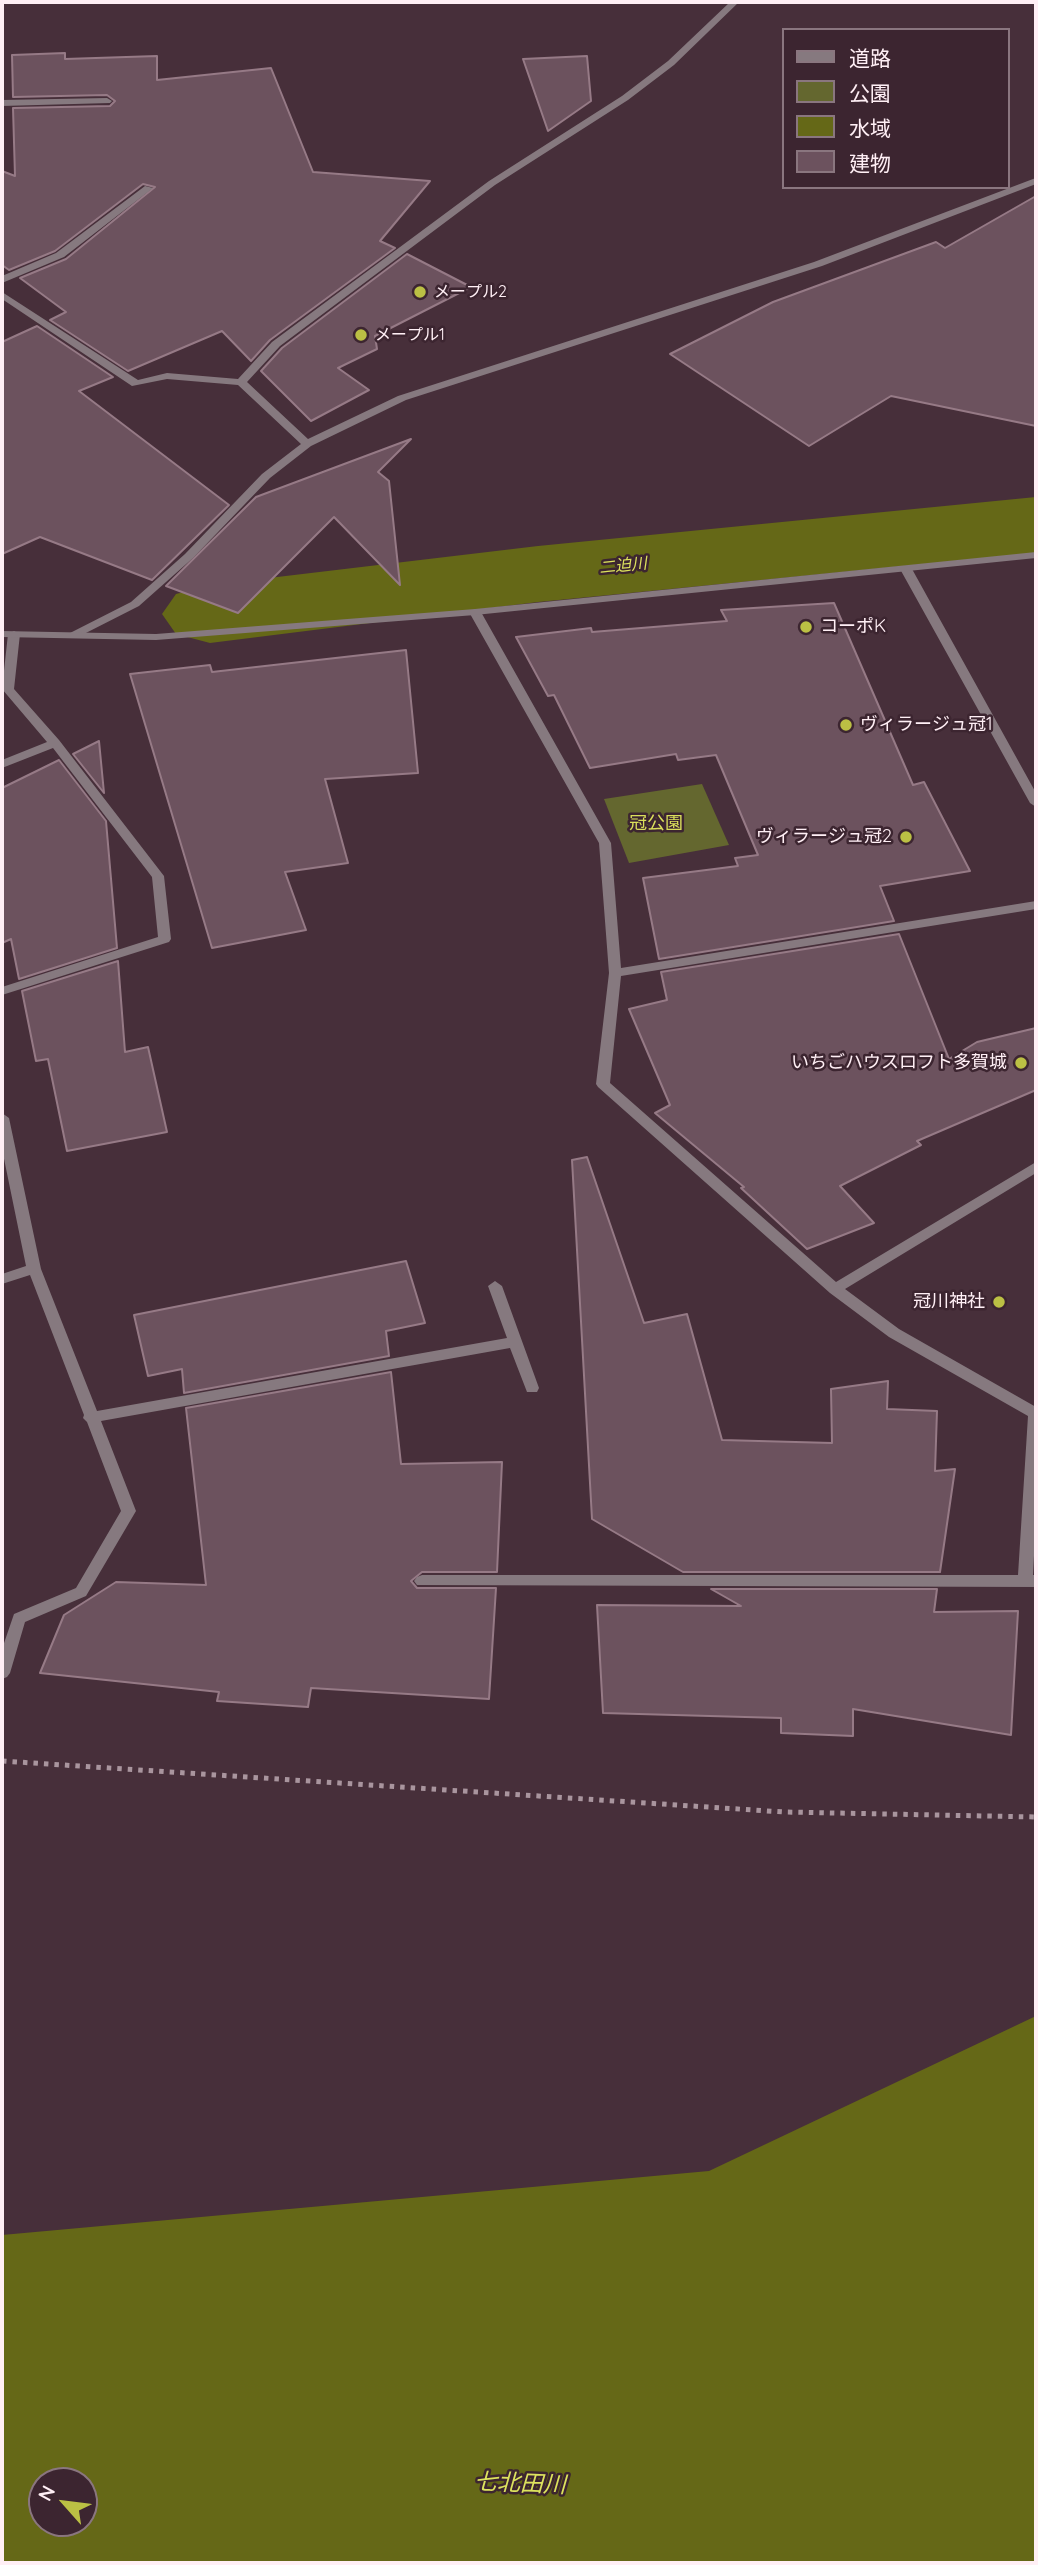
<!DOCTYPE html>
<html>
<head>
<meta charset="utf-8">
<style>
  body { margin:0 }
  #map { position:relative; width:1038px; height:2565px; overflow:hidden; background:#472f3a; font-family:Quicksand,"Noto Sans JP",sans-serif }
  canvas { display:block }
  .frame { position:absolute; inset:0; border:4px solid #ffeff5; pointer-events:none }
  .legend { position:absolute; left:782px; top:28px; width:228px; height:161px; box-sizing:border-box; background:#3c2530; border:2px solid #8a767f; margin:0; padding:9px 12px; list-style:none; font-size:21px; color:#ffeff5 }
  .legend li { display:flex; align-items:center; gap:14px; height:35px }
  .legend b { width:35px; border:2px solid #8a767f }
  .north { position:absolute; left:28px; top:2467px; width:70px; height:70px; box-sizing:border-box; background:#3c2530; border:2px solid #8a767f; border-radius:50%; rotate:298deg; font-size:19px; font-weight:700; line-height:28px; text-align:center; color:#ffeff5 }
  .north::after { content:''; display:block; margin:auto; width:24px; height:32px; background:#bbc044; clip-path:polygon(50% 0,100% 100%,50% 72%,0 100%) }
</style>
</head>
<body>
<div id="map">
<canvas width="1038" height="2565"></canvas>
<div class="frame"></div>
<ul class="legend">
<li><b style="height:9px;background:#86797f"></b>道路</li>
<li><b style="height:19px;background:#64672f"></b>公園</li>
<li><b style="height:19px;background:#656817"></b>水域</li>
<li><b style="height:19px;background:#6c525e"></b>建物</li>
</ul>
<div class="north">N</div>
</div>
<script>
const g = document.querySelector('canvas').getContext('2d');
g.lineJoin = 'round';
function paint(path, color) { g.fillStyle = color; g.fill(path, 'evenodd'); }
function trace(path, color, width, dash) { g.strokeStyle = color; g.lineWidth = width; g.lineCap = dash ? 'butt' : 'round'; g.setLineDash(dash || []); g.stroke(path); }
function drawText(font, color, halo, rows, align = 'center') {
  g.font = font + ' Quicksand,"Noto Sans JP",sans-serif'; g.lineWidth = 5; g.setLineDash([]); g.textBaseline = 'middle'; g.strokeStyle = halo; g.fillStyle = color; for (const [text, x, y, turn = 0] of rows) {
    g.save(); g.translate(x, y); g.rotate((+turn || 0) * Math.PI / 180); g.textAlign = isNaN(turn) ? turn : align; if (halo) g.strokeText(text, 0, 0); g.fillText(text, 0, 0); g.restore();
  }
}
const green = new Path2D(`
  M702,784L729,845L629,863L604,799Z`);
const water = new Path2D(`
  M1036,2016V2563H2V2235L709,2171ZM42,2481H84V2523H42Z`);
const river = new Path2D(`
  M1036,497V553L538,602L210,643L176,634L162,614L176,594L210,585L538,546Z`);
const building = new Path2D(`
  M65,53V59L157,56V80L271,68L313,172L430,181L380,241L395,248L270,340L251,361L222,331L128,371L50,320L66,312L20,278L66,259L155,187L143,184L55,251L9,270L2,265V171L15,176L13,108L110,106L115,101L107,95L13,97L12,55Z
  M587,56L591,101L548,131L523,59Z
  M1036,196V426L891,396L809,446L670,354L773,302L936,242L945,248Z
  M407,254L471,287L375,336L377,349L338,368L369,390L311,421L261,371L282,348Z
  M37,326L113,377L79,391L229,505L152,580L40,537L2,554V342Z
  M411,439L378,472L389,481L400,585L334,517L238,613L166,586L256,497Z
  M834,603L913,785L924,782L970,871L880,886L894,921L659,959L643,878L738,866L735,858L758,855L716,755L678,760L676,754L590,768L554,695L548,696L516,637L591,628L592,632L727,621L721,610Z
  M406,650L418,773L325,779L348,863L285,872L306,930L212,948L130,674L210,665L212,672Z
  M99,741L104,793L73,754Z
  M59,760L106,821L117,948L19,979L11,939L2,943V788Z
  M899,934L949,1059L977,1042L1036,1028V1090L917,1141L921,1145L840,1186L874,1223L807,1249L741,1188L744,1187L655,1113L670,1105L629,1009L667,1000L661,972Z
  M118,961L125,1052L148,1047L167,1132L67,1151L48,1059L36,1061L22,991Z
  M587,1157L644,1323L687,1314L722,1440L832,1443L831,1389L888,1381L887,1409L937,1411L935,1471L955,1469L940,1572H683L592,1519L572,1160Z
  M406,1261L425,1323L386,1331L389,1356L184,1393L182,1369L148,1376L134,1315Z
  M391,1372L401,1464L502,1462L497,1572H422L411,1581L417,1588H496L489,1699L311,1688L308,1707L217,1701L219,1692L40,1673L64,1615L116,1582L206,1585L186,1408Z
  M711,1589H937L934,1612L1018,1611L1011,1735L853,1709V1736L781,1733V1718L603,1713L597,1605L741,1606Z`);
const path = new Path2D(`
  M2,1761L784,1812L1036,1817`);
const minor = new Path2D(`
  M730,2H739L674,65L628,100L495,185L280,346L247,382L308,439L398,396L814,262L1033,179L1036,178V184L822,266L406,400L311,446L270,478L193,558L139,606L78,637H70V633L131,602L185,554L262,474L301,444L238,385L167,379L132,386L2,299V292L138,380L167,373L238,379L272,342L489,181L622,96L668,61Z
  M107,98L112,101L110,103L2,106V100Z
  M145,186L153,188L64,257L2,283V276L56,253Z
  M906,566L912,569L1036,793V807L1030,803L900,569Z
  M475,609L481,612L611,843L621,968L1036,901V909L621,976L610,1083L836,1282L1036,1162V1173L845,1289L899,1329L1036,1407V1517L1033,1575H1036V1587L417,1585L414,1581L417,1577L422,1575H1018L1028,1416L889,1337L830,1293L598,1087L596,1084L609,973L599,843L469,612Z
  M14,631L20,634L14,689L59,740L164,876L171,939L169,942L2,995V987L158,937L152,877L53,748L2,768V760L47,742L2,689L8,634Z
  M2,1113L9,1118L41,1269L97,1411L507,1338L488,1286L495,1281L502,1286L539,1388L537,1392H527L510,1348L101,1421L136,1511L86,1596L25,1622L10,1673L7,1677L2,1679V1649L14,1614L76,1588L121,1511L87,1422L83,1418L84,1415L30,1275L2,1284V1274L26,1266L2,1149Z`);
const tertiary = new Path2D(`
  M1036,552V558L475,615L156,640L2,637V631L156,634L475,609Z`);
const markers = [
  [420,292,7,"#bbc044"],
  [361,335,7,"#bbc044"],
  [806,627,7,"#bbc044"],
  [846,725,7,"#bbc044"],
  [906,837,7,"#bbc044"],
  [1021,1063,7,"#bbc044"],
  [999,1302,7,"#bbc044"]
];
const farPoinames = [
  ["メープル2",434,292],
  ["メープル1",375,335]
];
const farWaternames = [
  ["二迫川",623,566,-6]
];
const poiNames = [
  ["コーポK",820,627,"left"],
  ["ヴィラージュ冠1",860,725,"left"],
  ["ヴィラージュ冠2",892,837],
  ["いちごハウスロフト多賀城",1007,1063],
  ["冠川神社",985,1302]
];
const parkNames = [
  ["冠公園",656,824]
];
const nearWaternames = [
  ["七北田川",520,2484,2]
];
paint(green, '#64672f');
paint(water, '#656817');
paint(river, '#656817');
paint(building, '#6c525e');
trace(building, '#967a86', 2);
trace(path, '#a9959e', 5, [4.5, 6]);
paint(minor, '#86797f');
paint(tertiary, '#86797f');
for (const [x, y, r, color] of markers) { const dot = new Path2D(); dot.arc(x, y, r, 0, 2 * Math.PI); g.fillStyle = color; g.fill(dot); trace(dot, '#3c2530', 2.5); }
drawText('16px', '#ffeff5', '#3c2530', farPoinames, 'left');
drawText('italic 16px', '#dde35e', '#3c2530', farWaternames);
drawText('18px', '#ffeff5', '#3c2530', poiNames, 'right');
drawText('18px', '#dadf5b', '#3c2530', parkNames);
drawText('italic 23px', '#dde35e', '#3c2530', nearWaternames);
</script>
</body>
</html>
